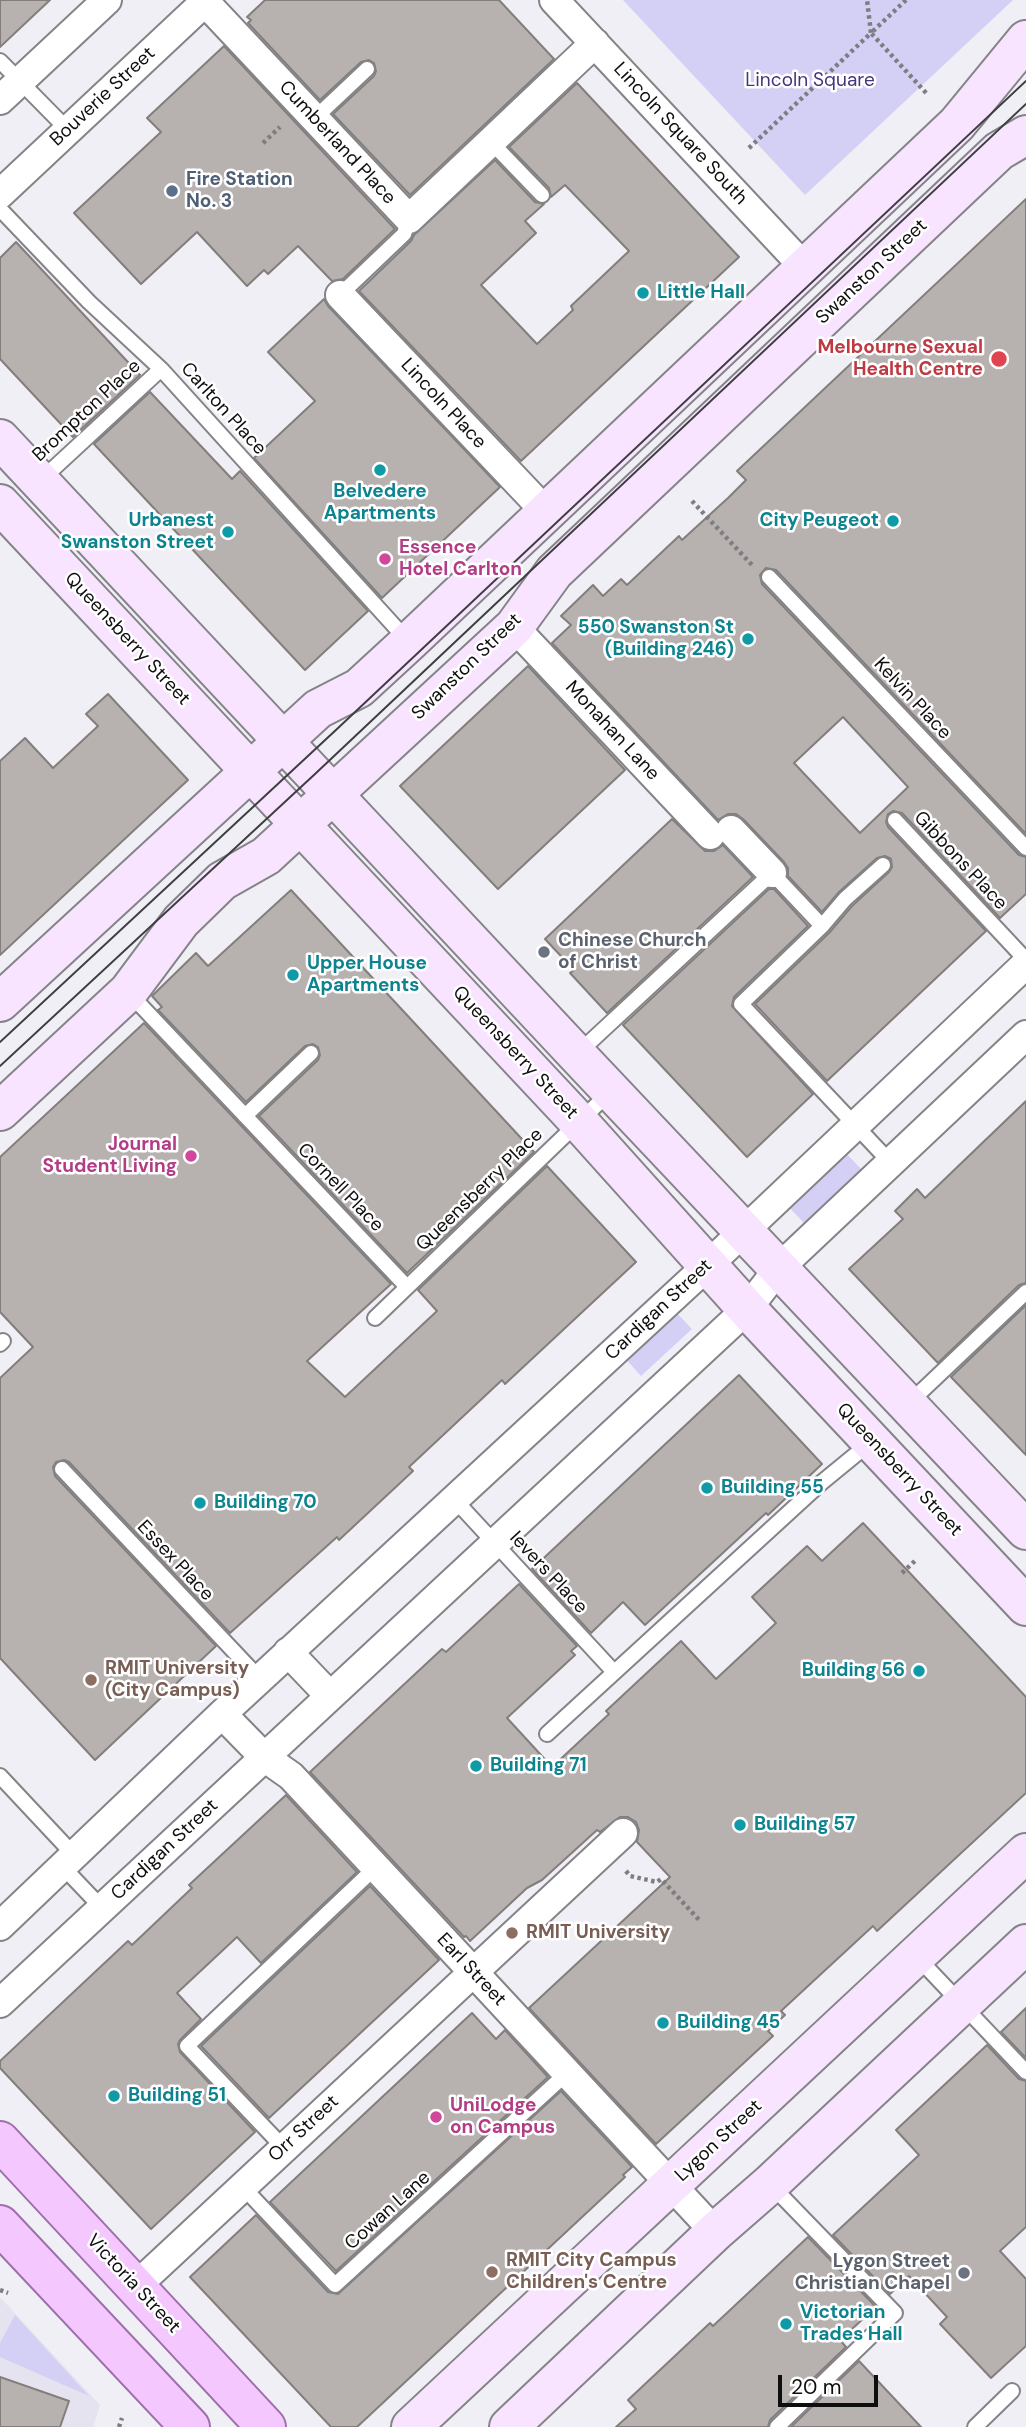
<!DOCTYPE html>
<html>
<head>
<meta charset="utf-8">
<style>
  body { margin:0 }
  #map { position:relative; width:1026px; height:2427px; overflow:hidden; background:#f0eff5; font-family:"DM Sans",sans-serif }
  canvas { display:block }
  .scale { position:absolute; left:778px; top:2375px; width:100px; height:32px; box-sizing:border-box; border:4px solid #0e0e0f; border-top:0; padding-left:9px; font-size:21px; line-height:24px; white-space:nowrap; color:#0e0e0f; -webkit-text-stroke:5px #fff; paint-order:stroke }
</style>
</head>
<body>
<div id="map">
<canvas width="1026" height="2427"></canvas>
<div class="scale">20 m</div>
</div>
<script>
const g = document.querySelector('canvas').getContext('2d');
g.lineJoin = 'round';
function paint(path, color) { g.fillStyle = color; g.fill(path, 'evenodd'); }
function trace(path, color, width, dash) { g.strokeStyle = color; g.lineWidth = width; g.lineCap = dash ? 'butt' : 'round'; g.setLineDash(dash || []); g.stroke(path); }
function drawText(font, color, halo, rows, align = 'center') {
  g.font = font + ' "DM Sans",sans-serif'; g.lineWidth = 5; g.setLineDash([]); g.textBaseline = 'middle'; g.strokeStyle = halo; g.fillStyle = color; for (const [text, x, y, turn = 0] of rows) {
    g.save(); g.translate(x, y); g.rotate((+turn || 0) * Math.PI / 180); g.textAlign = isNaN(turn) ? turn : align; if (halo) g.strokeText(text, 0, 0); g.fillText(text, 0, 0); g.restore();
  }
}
const built = new Path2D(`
  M0,2297L100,2405L93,2427H0Z`);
const green = new Path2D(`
  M623,0H1013L805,195Z
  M843,1150L861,1169L804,1223L785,1203Z
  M674,1310L692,1329L641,1376L623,1356Z
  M15,2315L89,2396L0,2357V2343Z`);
const building = new Path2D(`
  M0,0H50L0,47Z
  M265,0H499L554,59L410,195L333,114L374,76L376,71L374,63L369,60L361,62L320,100L248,23L251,20L247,17Z
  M224,46L395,229L343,279L332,281L298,246L268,274L264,270L247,286L197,232L141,284L74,213L161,132L147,118Z
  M577,83L739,257L521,461L359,291L411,241L414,235L495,160L535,202L544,204L525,221L536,233L481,285L537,344L573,310L571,306L629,251L565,185L551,197L549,188L509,147Z
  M1026,199V834L776,570L766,568L760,575L762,584L1019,855L1026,857V894L1000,918L902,813L893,811L888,814L886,822L888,827L986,931L827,1081L755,1004L829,933L852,906L889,872L892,867L891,859L885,856L877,858L839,892L822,912L788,876V868L784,862L743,819L736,814H728L718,820L552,643L571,625L561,616L593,585L603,596L621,579L627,585L679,536L682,540L728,498L746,480L737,471ZM843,717L908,787L860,833L794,763Z
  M16,242L140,375L73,437L0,359V258Z
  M324,299L328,306L500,487L382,598L254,458L315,401L268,352Z
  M150,392L232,479L240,471L368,611L305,670L94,444Z
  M528,666L625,770L498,889L400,786Z
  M108,694L188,780L0,955V761L25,738L53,768L98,726L86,714Z
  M672,819L705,851H714L723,845L753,877L607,1013L570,973L574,970L545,939Z
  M769,889H774L808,926L734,997L732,1006L813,1094L747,1157L623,1025Z
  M291,890L534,1152L407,1273L259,1116L318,1060L320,1055L318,1047L313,1044L305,1046L246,1102L158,1010L162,1007L152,996L196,953L208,966Z
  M144,1023L391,1284L307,1361L345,1397L437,1311L418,1290L547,1166L636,1262L505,1384L502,1380L409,1467L413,1471L339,1540L337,1537L230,1633L69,1462L64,1460L56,1462L53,1467L55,1476L216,1646L95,1760L0,1658V1378L33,1347L0,1312V1157Z
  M1026,1101V1283L1019,1285L938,1363L849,1269L903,1219L895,1211L917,1189L925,1198Z
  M1026,1305V1455L951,1377Z
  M739,1375L822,1464L768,1515L766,1513L645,1625L623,1602L591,1633L532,1569Z
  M863,1523L1026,1697V1793L877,1931L873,1926L781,2011L785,2015L768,2031L773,2036L656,2144L529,2008L670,1877L637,1842L639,1830L636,1822L628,1817H620L600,1832L597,1830L542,1880L527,1888L470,1941L466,1936L464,1937L310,1772L442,1649L446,1652L519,1584L577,1646L571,1651L575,1655L507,1718L552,1767L609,1714L606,1711L681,1641L716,1679L776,1623L752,1597L807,1546L822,1561Z
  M286,1795L357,1872L261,1963L237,1937L177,1993L201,2019L180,2040L178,2044L180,2052L255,2132L151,2229L0,2068V2061L128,1941L132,1945L192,1888L189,1885Z
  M370,1886L439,1960L269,2118L201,2046Z
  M1026,2008V2058L1001,2032Z
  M472,2013L496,2039L505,2030L548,2077L336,2271L270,2202Z
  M987,2045L1019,2079L1026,2081V2227L1000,2251L1026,2279V2346L991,2378L940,2324L947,2317L909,2276L890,2294L833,2235L919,2155L896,2130Z
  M561,2091L632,2167L623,2175L625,2177L357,2427H331L190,2277L256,2215L328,2292L338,2294Z
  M808,2237L876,2307L840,2340L846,2347L770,2420L768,2427H616L636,2409L628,2400L710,2323L713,2326Z
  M859,2361L921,2427H791Z
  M0,2377L69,2401L60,2427H0Z`);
const path = new Path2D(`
  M906,0L871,33L928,95
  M263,143L280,127
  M749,148L871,33L867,0
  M692,501L752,565
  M902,1573L917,1559
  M626,1871L630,1876L657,1882L661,1879L701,1922
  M0,2290L8,2293
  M119,2427L122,2418`);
const lane = new Path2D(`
  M0,61L68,130
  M315,118L367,69
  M491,142L542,195
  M0,209L89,302L161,369L407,640
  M340,295L404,234L409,219
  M41,480L161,369
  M769,577L1026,848
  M895,820L1026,960
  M822,926L845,899L883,865
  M129,993L407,1287
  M577,1054L772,873L822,926L741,1004L890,1162
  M245,1116L311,1053
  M375,1318L610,1092
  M0,1344L3,1341
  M908,1404L1026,1292
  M62,1469L260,1679
  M454,1499L614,1672
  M547,1734L821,1483L871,1442
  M0,1776L74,1855
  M62,1866L102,1908
  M917,1957L1026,2072
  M284,2148L187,2046L377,1866
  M771,2185L895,2313L777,2427
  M242,2186L335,2285L567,2073
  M975,2427L1012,2391`);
const street = new Path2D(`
  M554,0L805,268
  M205,2L409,219L595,43
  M0,100L107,0
  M0,194L207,0
  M340,295L546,512
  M514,627L710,835
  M731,830L772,873
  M288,1652L330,1696
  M222,1714L264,1757L291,1776L715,2232
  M0,1926L222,1714L707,1266L1026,964
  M0,2003L747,1309L779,1268L1026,1035
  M135,2287L623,1833`);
const secondary = new Path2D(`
  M0,439L577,1055L1026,1530
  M0,504L579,1122L747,1309L1026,1606
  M0,1002L318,709L359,688L409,642L957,124L1026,40
  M0,1111L128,992L181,921L222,881L266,856L514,627L554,572L999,151L1026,135
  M411,2427L1026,1853
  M509,2427L715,2232L770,2184L1026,1944`);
const primary = new Path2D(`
  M0,2141L266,2427
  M0,2225L190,2427`);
const tram = new Path2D(`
  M0,1042L337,729L1026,81
  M0,1066L315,774L1026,104`);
const markers = [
  [172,191,7,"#5c6f8a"],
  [643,293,7,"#0f9aa8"],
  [999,359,9,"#e0444e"],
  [380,470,7,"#0f9aa8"],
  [893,521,7,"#0f9aa8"],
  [228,532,7,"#0f9aa8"],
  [385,559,7,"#d1479c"],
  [748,639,7,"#0f9aa8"],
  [544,952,7,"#6b7280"],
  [293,975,7,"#0f9aa8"],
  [191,1156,7,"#d1479c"],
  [707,1488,7,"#0f9aa8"],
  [200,1503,7,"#0f9aa8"],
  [919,1671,7,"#0f9aa8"],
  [91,1680,7,"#8d6e63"],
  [476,1766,7,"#0f9aa8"],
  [740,1825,7,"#0f9aa8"],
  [512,1933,7,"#8d6e63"],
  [663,2023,7,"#0f9aa8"],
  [114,2096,7,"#0f9aa8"],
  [436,2117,7,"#d1479c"],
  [492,2272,7,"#8d6e63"],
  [964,2273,7,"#6b7280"],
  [786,2324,7,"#0f9aa8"]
];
const parkNames = [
  ["Lincoln Square",810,81]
];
const streetNames = [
  ["Bouverie Street",103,97,-43],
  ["Lincoln Square South",680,134,47],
  ["Cumberland Place",337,143,47],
  ["Swanston Street",872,272,-43],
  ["Lincoln Place",443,404,47],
  ["Carlton Place",223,409,48],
  ["Brompton Place",87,411,-43],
  ["Queensberry Street",127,639,47],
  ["Swanston Street",467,667,-44],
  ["Kelvin Place",912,699,47],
  ["Monahan Lane",612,731,47],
  ["Gibbons Place",960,861,47],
  ["Queensberry Street",515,1053,47],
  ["Cornell Place",340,1188,46],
  ["Queensberry Place",480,1190,-44],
  ["Cardigan Street",659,1310,-43],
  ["Queensberry Street",899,1470,47],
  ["Essex Place",175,1561,47],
  ["Ievers Place",548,1573,47],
  ["Cardigan Street",165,1850,-43],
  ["Earl Street",471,1970,47],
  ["Orr Street",304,2129,-43],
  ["Lygon Street",719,2141,-43],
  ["Cowan Lane",388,2211,-42],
  ["Victoria Street",133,2284,47]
];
const serviceNames = [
  ["Fire Station",186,180],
  ["No. 3",186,202]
];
const cultureNames = [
  ["Little Hall",657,293],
  ["Belvedere",380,492,"center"],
  ["Apartments",380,514,"center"],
  ["Urbanest",214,521,"right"],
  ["Swanston Street",214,543,"right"],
  ["City Peugeot",879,521,"right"],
  ["550 Swanston St",734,628,"right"],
  ["(Building 246)",734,650,"right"],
  ["Upper House",307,964],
  ["Apartments",307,986],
  ["Building 55",721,1488],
  ["Building 70",214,1503],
  ["Building 56",905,1671,"right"],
  ["Building 71",490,1766],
  ["Building 57",754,1825],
  ["Building 45",677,2023],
  ["Building 51",128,2096],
  ["Victorian",800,2313],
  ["Trades Hall",800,2335]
];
const healthNames = [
  ["Melbourne Sexual",983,348],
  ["Health Centre",983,370]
];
const hotelNames = [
  ["Essence",399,548],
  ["Hotel Carlton",399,570],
  ["Journal",177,1145,"right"],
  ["Student Living",177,1167,"right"],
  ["UniLodge",450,2106],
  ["on Campus",450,2128]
];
const worshipNames = [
  ["Chinese Church",558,941],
  ["of Christ",558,963],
  ["Lygon Street",950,2262,"right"],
  ["Christian Chapel",950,2284,"right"]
];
const educationNames = [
  ["RMIT University",105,1669],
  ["(City Campus)",105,1691],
  ["RMIT University",526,1933],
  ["RMIT City Campus",506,2261],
  ["Children's Centre",506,2283]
];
paint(built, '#e5e3f0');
paint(green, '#d4cff5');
paint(building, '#b7b1b0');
trace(building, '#837e7c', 2);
trace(lane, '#848488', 18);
trace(street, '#848488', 32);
trace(secondary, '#848488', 42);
trace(primary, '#9e70ab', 42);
trace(path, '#7e7d81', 4.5, [3.5, 3.5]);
trace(lane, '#fff', 14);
trace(street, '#fff', 28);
trace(secondary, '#f9e4ff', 38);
trace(primary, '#f4c8ff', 38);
trace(tram, '#3e3e40', 2);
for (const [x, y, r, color] of markers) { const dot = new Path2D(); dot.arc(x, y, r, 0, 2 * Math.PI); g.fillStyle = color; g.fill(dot); trace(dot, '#fff', 2.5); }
drawText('19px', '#47347d', '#fff', parkNames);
drawText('19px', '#0e0e0f', '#fff', streetNames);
drawText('bold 19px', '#4e5e75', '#fff', serviceNames, 'left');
drawText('bold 19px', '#0d838f', '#fff', cultureNames, 'left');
drawText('bold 19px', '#be3a42', '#fff', healthNames, 'right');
drawText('bold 19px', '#b23c85', '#fff', hotelNames, 'left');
drawText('bold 19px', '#5b616d', '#fff', worshipNames, 'left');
drawText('bold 19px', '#785e54', '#fff', educationNames, 'left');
</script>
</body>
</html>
